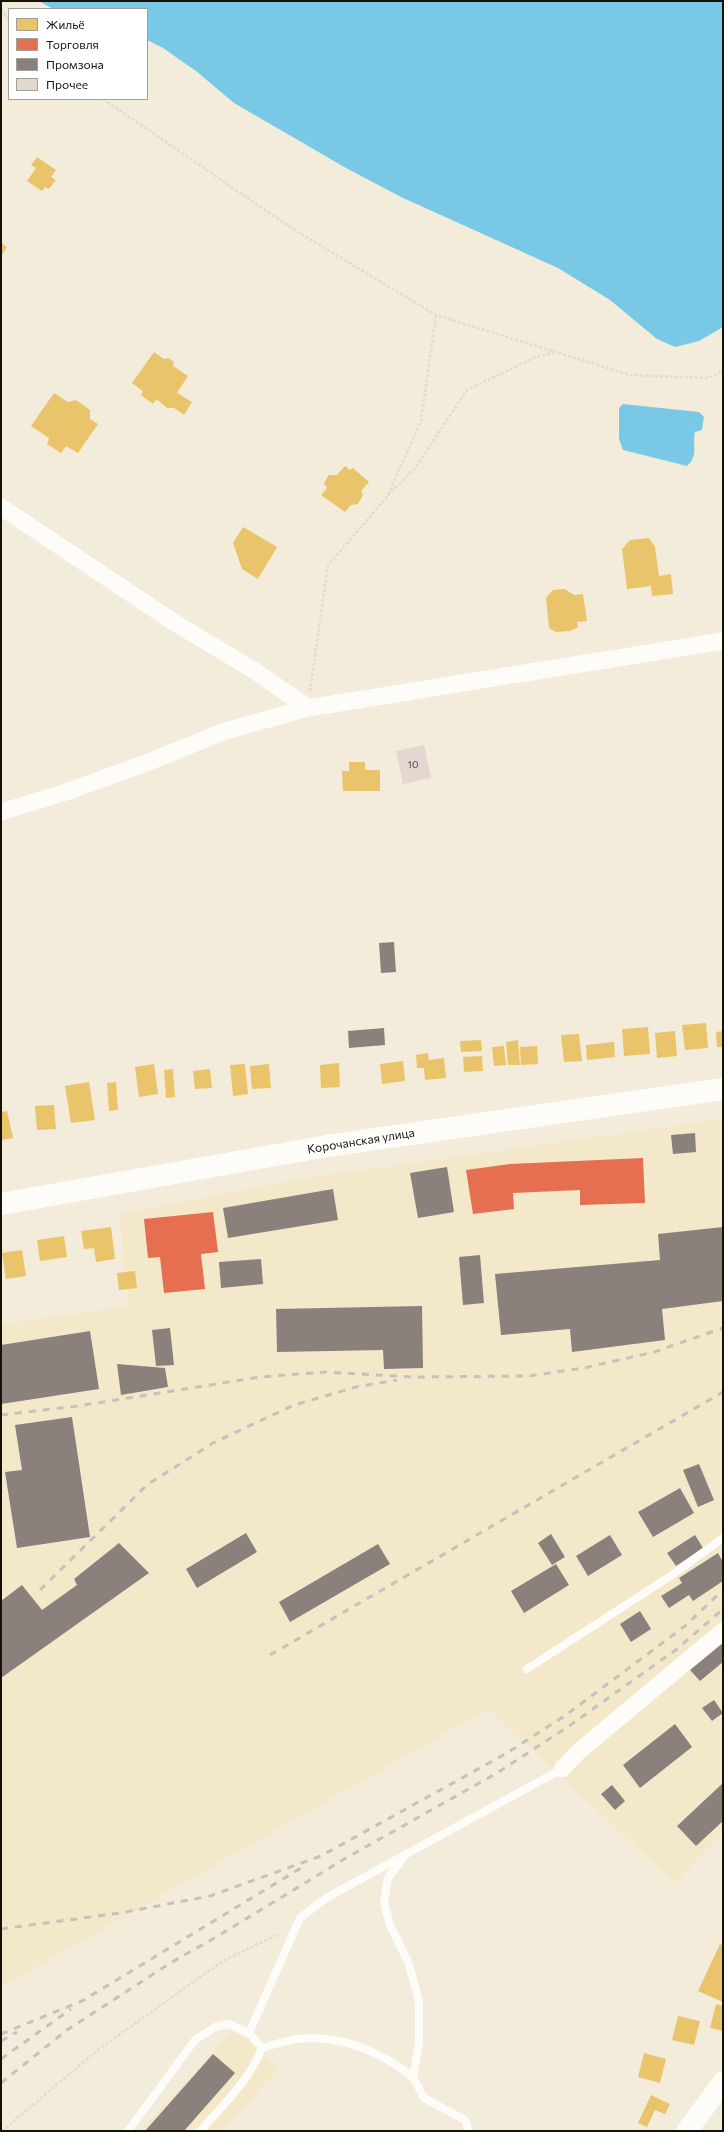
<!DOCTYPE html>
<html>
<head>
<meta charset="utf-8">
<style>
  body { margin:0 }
  #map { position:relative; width:724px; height:2132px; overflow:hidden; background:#f4ecda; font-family:Commissioner,sans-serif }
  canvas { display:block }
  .frame { position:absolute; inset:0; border:2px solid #151106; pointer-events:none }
  .legend { position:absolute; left:8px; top:8px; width:140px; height:92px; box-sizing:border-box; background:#fff; border:1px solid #a1a09b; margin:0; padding:5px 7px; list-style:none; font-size:12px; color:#151106 }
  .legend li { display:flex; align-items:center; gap:8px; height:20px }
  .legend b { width:20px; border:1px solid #a1a09b }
</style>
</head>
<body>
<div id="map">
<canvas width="724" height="2132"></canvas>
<div class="frame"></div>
<ul class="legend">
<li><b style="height:11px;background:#e9c46a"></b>Жильё</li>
<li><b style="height:11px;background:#e76f51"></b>Торговля</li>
<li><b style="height:11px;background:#8a817c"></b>Промзона</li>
<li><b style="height:11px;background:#e3d7d1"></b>Прочее</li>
</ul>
</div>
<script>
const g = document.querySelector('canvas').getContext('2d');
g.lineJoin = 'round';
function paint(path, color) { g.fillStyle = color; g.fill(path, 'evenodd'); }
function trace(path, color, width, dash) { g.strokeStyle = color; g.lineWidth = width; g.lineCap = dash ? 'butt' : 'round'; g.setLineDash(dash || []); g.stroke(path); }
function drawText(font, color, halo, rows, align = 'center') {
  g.font = font + ' Commissioner,sans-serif'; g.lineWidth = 4; g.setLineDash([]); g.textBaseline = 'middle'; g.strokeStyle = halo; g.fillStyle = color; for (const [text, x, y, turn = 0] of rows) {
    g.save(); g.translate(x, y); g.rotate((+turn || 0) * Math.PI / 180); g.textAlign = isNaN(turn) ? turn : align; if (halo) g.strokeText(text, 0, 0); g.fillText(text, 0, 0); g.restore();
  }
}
const built = new Path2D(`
  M723,1119V1832L675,1883L488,1709L1,1987V1324L129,1306L119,1214L301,1179Z
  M234,2030L279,2068L223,2131H140Z`);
const water = new Path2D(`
  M39,1H723V327L699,341L675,347L657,339L610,300L558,268L401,197L346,168L234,103L196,71L163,48L147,40V9H53Z
  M623,404L699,412L704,417L702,430L695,432C692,445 699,456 687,466L623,450L619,439V408Z`);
const homes = new Path2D(`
  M37,157L56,170L51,177L56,180L49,189L45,187L42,191L27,181L36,168L31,165Z
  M1,243L7,247L1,256Z
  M154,352L164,359L168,358L174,362L173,366L188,376L177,393L192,402L184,415L174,408H167L159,401L156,400L153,404L141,395L143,391L132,383Z
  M54,393L68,402L76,400L90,410V419L98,424L78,453L66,446L61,453L47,444L49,438L31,426Z
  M345,466L350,470L353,468L369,482L361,491L363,495L358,504L351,505L345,512L321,495L327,488L324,483L329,475H337Z
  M243,527L277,547L258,579L242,569L233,543Z
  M649,538L655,547L659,576L671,574L673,594L652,596L651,586L627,589L622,549L630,540Z
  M565,589L574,595L583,594L587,621L577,622L578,627L570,631L556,632L549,628L546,598L553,590Z
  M349,762H365V770H380V791H343L342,771H349Z
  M706,1023L708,1048L685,1050L682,1025Z
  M648,1027L650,1054L624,1056L622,1029Z
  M675,1031L677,1056L657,1058L655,1033Z
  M723,1031V1047H717L716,1032Z
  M579,1034L582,1061L564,1062L561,1035Z
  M481,1040L482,1051L461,1052L460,1041Z
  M518,1040L520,1065H508L506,1042Z
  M614,1042L615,1057L587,1060L586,1045Z
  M504,1046L506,1065L494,1066L492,1047Z
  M537,1046L538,1064L521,1065L520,1047Z
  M428,1053L429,1060L444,1058L446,1078L425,1080L424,1068H417L416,1055Z
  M482,1056L483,1071L464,1072L463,1057Z
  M403,1061L405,1081L382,1084L380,1064Z
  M339,1063L340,1087L321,1088L320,1065Z
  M154,1064L158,1094L139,1097L135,1067Z
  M245,1064L248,1094L233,1096L230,1065Z
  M269,1064L271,1088L252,1089L250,1066Z
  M173,1069L175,1097L166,1098L164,1070Z
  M210,1069L212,1088L195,1089L193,1071Z
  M89,1082L95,1120L71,1123L65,1086Z
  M116,1082L118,1110L109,1111L107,1083Z
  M54,1105L56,1129L37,1130L35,1106Z
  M7,1111L13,1138L1,1140V1112Z
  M111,1227L115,1259L96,1262L94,1248L84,1249L81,1231Z
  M64,1236L67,1257L40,1261L37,1240Z
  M22,1250L26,1276L6,1279L2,1253Z
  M135,1271L137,1288L119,1290L117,1273Z
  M720,1944L723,1946V2002L698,1991Z
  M716,2004L723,2006V2031L710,2028Z
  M678,2016L700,2021L694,2045L672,2040Z
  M644,2053L666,2059L660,2083L638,2077Z
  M651,2095L670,2104L665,2114L655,2110L647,2127L638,2123Z`);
const shops = new Path2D(`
  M643,1158L645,1203L580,1205V1190L513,1193L514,1209L473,1214L466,1170L510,1164Z
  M213,1212L218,1252L201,1254L205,1289L164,1293L160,1257L148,1258L144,1219Z`);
const industry = new Path2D(`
  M394,942L396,972L381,973L379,943Z
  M384,1028L385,1045L349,1048L348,1031Z
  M695,1133L696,1152L673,1154L671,1135Z
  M447,1167L454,1212L418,1218L410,1173Z
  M333,1189L338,1220L228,1238L223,1208Z
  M723,1227V1301L662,1309L665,1340L572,1352L570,1329L501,1335L495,1274L660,1260L658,1234Z
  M480,1255L484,1303L463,1305L459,1257Z
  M261,1259L263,1284L221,1288L219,1262Z
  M422,1306L423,1368L384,1369L383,1350L277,1352L276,1309Z
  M170,1328L174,1365L156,1366L152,1330Z
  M90,1331L99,1389L1,1404V1345Z
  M117,1364L165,1368L168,1387L121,1395Z
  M72,1417L90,1537L17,1548L5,1472L22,1470L15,1425Z
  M699,1464L714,1500L698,1507L683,1470Z
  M680,1488L694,1513L653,1537L638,1512Z
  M246,1533L257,1552L197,1588L186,1569Z
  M551,1534L565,1557L552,1565L538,1543Z
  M610,1535L622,1555L588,1576L576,1556Z
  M695,1535L703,1548L676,1566L667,1553Z
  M119,1543L149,1573L1,1678V1601L22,1585L42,1610L77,1585L74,1579Z
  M378,1544L390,1564L290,1622L279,1602Z
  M718,1553L723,1562V1581L693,1601L689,1595L669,1608L661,1596L682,1583L679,1578Z
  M556,1564L569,1585L524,1613L511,1591Z
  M640,1611L651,1629L631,1642L620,1624Z
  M723,1643V1662L700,1681L690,1670Z
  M714,1700L723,1713L712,1721L702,1708Z
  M675,1724L692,1747L640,1788L623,1765Z
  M723,1783V1821L696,1846L677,1826Z
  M612,1785L625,1801L615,1810L601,1794Z
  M213,2054L235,2073L184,2131H145Z`);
const building = new Path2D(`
  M424,745L431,778L403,784L396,751Z`);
const path = new Path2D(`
  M1,9L9,20
  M103,99L293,229L436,315L630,375L708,378L723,370
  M388,495L416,467L467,390L536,357L556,352
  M310,691L328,565L387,497L421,421L436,315
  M2,2131L99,2049L223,1961L279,1934`);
const service = new Path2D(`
  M527,1669L672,1575L723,1538
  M403,1858L388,1878L384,1903L390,1925L409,1964L419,2002V2044L413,2077L424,2098L465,2120L469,2131
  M262,2048C273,2045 286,2040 298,2039C341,2034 379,2051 413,2077
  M128,2131L195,2040L215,2027L228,2024L249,2033L300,1918L326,1898L562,1769
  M200,2131C223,2105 249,2081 262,2048L249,2033`);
const minor = new Path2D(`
  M1,507L175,623L255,671L308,708
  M1,812L66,792L146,763L225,731L308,708L723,641
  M562,1769L577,1753L723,1631`);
const tertiary = new Path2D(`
  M687,2131L723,2082`);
const primary = new Path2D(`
  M1,1204L327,1146L723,1089`);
const rail = new Path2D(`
  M1,1415L78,1406L260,1377L325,1372L413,1377L529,1376L584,1368L654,1352L723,1328
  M40,1590L147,1485L213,1443L294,1405L356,1387L397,1380
  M270,1655L723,1392
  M1,1929L120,1913L210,1896L321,1856L507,1753L566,1715L685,1626L723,1590
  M1,2034L82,2001L301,1868
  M1,2041L17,2032
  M1,2059L71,2009
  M1,2083L67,2030L172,1962L218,1936L346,1858L497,1773L569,1726L677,1649L723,1609`);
const numberNames = [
  ["10",413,765]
];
const streetNames = [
  ["Корочанская улица",361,1141,-9]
];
paint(built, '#f3e8c9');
paint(water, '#79c9e6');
paint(homes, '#e9c46a');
paint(shops, '#e76f51');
paint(industry, '#8a817c');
paint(building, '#e3d7d1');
trace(path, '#dedcd7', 2.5, [3, 2]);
trace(service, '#fdfcf9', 8);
trace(minor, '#fdfcf9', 17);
trace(tertiary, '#fdfcf9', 21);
trace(primary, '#fdfcf9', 22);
trace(rail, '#c4c2bd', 3, [7, 7]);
drawText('10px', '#4c463c', null, numberNames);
drawText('12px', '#151106', '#fff', streetNames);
</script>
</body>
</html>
